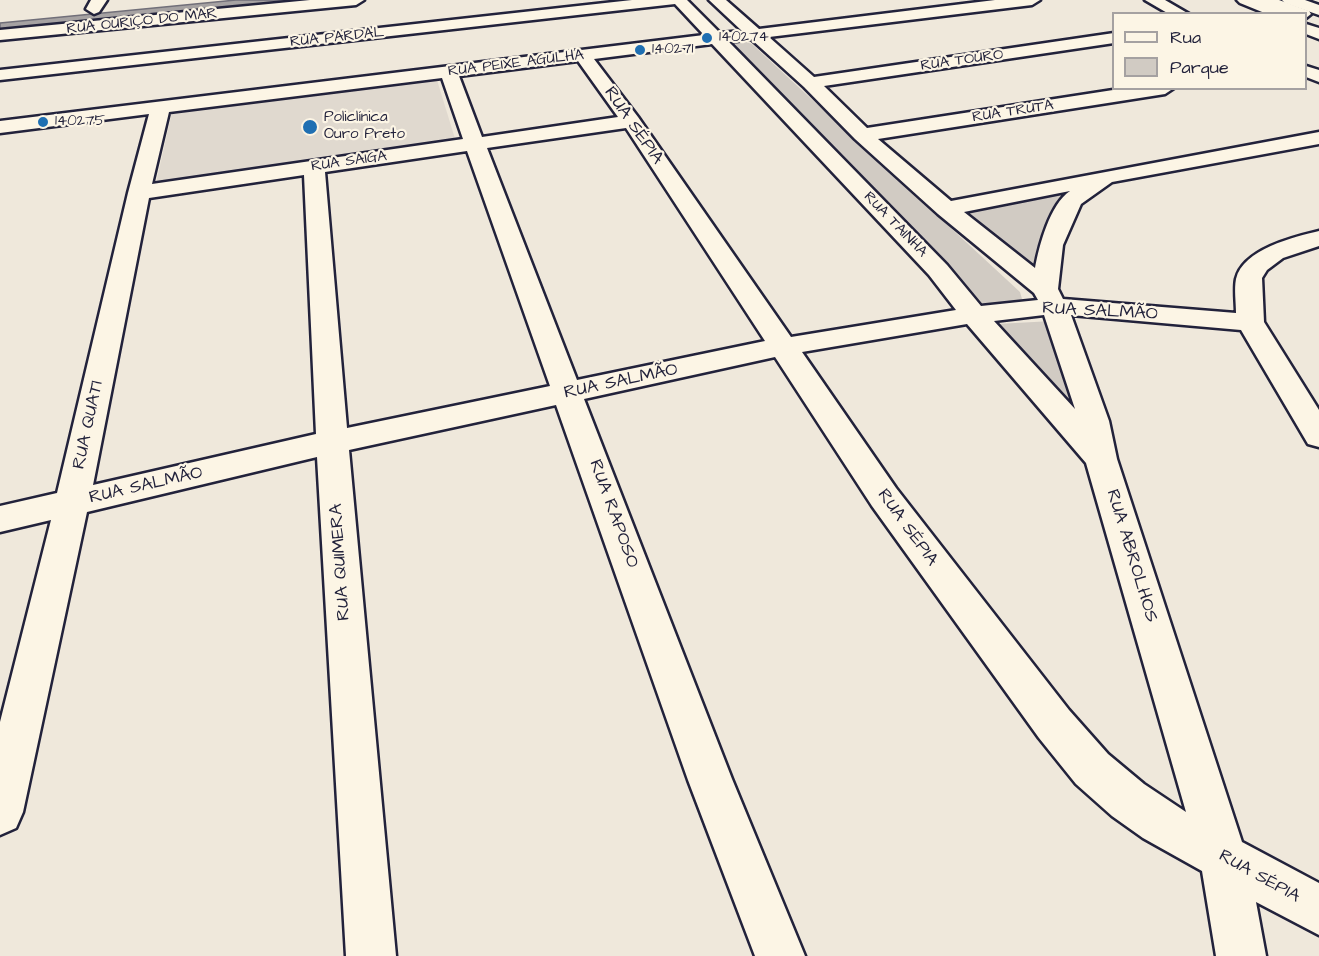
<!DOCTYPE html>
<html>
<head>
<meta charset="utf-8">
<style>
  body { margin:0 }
  #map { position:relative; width:1319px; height:956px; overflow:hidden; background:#efe8db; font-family:"Architects Daughter",sans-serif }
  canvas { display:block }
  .legend { position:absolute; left:1112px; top:12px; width:195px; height:78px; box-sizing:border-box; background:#fcf5e5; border:2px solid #a5a1a1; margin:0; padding:8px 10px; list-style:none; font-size:18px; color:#22223b }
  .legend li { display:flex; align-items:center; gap:12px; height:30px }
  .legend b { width:30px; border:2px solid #a5a1a1 }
</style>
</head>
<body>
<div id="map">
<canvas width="1319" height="956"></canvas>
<ul class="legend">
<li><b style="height:8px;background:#fcf5e5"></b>Rua</li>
<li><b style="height:16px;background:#d1cbc3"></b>Parque</li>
</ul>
</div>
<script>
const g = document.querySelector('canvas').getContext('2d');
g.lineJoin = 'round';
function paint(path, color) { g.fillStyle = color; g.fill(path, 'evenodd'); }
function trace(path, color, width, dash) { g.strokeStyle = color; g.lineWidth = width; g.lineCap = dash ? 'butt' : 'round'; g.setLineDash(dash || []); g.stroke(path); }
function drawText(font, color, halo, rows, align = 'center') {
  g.font = font + ' "Architects Daughter",sans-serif'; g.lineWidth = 4.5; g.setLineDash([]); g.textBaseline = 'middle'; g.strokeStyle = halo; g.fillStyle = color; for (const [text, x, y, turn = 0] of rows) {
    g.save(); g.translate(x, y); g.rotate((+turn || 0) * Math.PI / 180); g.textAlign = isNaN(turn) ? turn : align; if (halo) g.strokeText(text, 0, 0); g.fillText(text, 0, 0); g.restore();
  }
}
const built = new Path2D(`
  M437,80L456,142L156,183L172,112Z`);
const green = new Path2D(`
  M746,42L752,44L1020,292L1022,299L1017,305L981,308L732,47V44Z
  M1071,192L1038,278L957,213Z
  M1053,321L1092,440L996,324Z`);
const water = new Path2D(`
  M236,0H325L0,30V23Z`);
const minor = new Path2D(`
  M91,0H107L99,12L94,14L86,9Z
  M310,0H364L356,5L0,40V30Z
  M632,0H687L720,33L742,31L709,0H726L759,29L995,0H1040L1032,5L769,37L814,77L1114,33V43L824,86L867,128L1126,88H1174L1165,94L878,139L951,201L1319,132V144L1112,182L1081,204L1063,245L1058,289L1063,299L1236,313C1236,302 1234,289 1236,279C1243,249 1294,237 1319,231V246L1283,258L1267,270L1262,278L1264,322L1319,410V447L1308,444L1241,330L1071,315L1109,421L1117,459L1242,842L1319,883V935L1256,902L1266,956H1216L1202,871L1143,838L1112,816L1076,784L1039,738L872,506L775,357L584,399L732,779L805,956H755L688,780L556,405L349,450L396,956H346L317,457L87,512L23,812L16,828L0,835V722L51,520L0,532V506L57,493L128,193L149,114L0,133V121L704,35L675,4L0,80V70ZM751,39L804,87L855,139L938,214L1034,293L1038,300L981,306L947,265L729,42ZM712,44L929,275L956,310L791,337L638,117L594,59ZM578,61L618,117L482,137L459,76ZM442,78L463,139L152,184L169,112ZM626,128L765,341L577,380L487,148ZM467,151L550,386L347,428L325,172ZM304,175L316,434L93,485L149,198ZM1070,191C1050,204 1039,246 1035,268L964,212ZM1044,315L1075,409L994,321ZM967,324L1086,463L1186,812L1144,784L1108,754L1069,710L896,488L802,352Z
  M1145,0H1165L1189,14H1169Z
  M1257,0H1279L1309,11L1311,14L1306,18V14H1287L1260,3Z
  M1306,66L1319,70V82L1306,77Z`);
const highway = new Path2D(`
  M1237,0H1259L1289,11L1290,14H1267L1240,3Z
  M1282,0H1305L1319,5V15L1285,3Z
  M1306,24L1319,28V39L1306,34Z`);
const markers = [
  [707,38,6,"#1f6fb2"],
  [640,50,6,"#1f6fb2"],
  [43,122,6,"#1f6fb2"],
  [310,127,8,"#1f6fb2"]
];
const farStreetnames = [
  ["RUA OURIÇO DO MAR",142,22,-6],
  ["RUA PARDAL",337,38,-6],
  ["RUA TOURO",962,61,-8],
  ["RUA PEIXE AGULHA",516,64,-7],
  ["RUA TRUTA",1013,112,-9],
  ["RUA SAIGA",349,162,-8],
  ["RUA TAINHA",895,225,46]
];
const farPoinames = [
  ["140274",719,38],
  ["140271",652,50],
  ["Policlínica",324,118],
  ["Ouro Preto",324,135],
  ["140275",55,122]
];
const streetNames = [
  ["RUA SÉPIA",633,126,55],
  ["RUA SALMÃO",1100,312,3],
  ["RUA SALMÃO",621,382,-12],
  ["RUA QUATI",89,425,-78],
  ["RUA SALMÃO",146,486,-13],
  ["RUA RAPOSO",613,514,70],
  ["RUA SÉPIA",907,528,54],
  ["RUA ABROLHOS",1131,556,73],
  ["RUA QUIMERA",341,562,-94],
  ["RUA SÉPIA",1259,877,29]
];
paint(built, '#e0d9cf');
paint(green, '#d1cbc3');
paint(water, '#a6a2a2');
trace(water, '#716f79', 1.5);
trace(minor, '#22223b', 5);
trace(highway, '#22223b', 5);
paint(minor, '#fcf5e5');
paint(highway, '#fcf5e5');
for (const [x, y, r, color] of markers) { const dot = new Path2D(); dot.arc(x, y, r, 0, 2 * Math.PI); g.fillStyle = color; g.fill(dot); trace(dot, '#fcf5e5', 2); }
drawText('15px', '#22223b', '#fcf5e5', farStreetnames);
drawText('15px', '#22223b', '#fcf5e5', farPoinames, 'left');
drawText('18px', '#22223b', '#fcf5e5', streetNames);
</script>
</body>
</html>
